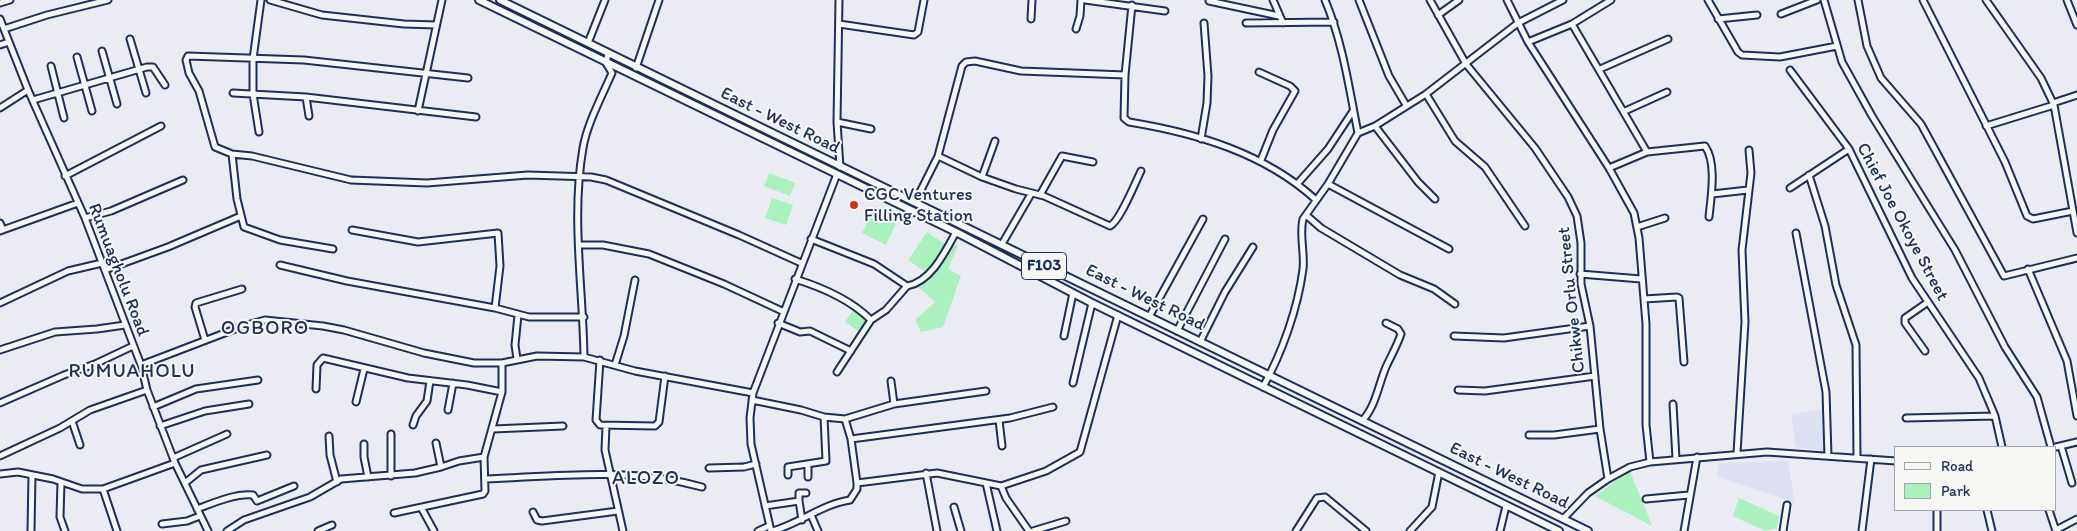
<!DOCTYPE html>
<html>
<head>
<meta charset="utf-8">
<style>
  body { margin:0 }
  #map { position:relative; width:2077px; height:531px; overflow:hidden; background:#ebecf3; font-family:Itim,sans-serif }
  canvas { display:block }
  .legend { position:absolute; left:1894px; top:446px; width:162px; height:65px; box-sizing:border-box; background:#f6f6f2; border:1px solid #9ea6b7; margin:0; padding:6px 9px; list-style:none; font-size:15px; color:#1b2f5e }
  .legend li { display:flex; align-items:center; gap:10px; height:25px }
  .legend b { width:25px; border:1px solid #9ea6b7 }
</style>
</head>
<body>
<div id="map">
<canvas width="2077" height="531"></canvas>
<ul class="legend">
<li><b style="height:6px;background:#f6f6f2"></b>Road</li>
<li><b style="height:14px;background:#aaf1bd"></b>Park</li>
</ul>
</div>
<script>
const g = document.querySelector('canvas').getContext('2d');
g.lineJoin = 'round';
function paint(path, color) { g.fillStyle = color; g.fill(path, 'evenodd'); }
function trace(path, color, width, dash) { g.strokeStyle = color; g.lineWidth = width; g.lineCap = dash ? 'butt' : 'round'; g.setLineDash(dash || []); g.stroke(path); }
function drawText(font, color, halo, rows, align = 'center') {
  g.font = font + ' Itim,sans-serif'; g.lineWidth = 4; g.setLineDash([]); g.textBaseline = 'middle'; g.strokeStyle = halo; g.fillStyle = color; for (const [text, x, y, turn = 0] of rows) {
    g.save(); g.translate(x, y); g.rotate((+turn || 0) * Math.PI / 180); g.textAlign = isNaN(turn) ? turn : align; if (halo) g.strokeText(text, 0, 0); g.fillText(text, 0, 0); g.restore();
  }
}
const built = new Path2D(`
  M1824,408L1825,451L1796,447L1791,415Z
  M1788,461L1795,503L1716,476L1719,463Z`);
const green = new Path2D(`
  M769,173L795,183L790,196L764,186Z
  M772,198L793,205L786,225L765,218Z
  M875,206L899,217L886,245L862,233Z
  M927,232L946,245L927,273L908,260Z
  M954,244L958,246L948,269L961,276L943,327L921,332L915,320L935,302L915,284L942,265Z
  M854,309L870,320L861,333L845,322Z
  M1630,470V471L1652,526L1595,496Z
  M1739,498L1779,516L1777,528L1765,531L1733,516Z`);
const minor = new Path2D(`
  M270,0L322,15L404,24L436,25
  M839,0L837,122L840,167
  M1085,0L1165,11
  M1273,0L1283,23
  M1325,0C1343,43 1349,88 1358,133
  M1359,0L1389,76L1406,105
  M1430,0L1466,64L1535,148L1568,197L1577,216L1581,243V284L1590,326L1600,429L1608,479
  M1507,0L1528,42L1609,168L1634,213L1639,238L1646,324V425L1650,462
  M1708,0L1738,52L1742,55L1780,57L1837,46
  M1824,0L1842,62L1872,116L1955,250L2005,347L2037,397L2051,447
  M1858,0L1867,46L1881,78L1921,124L2004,276L2077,258
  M1923,0L2005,162L2027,216L2033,219L2073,211
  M1986,0L2041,78L2054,105L2077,233
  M2067,0L2077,25
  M1209,1L1279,16
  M0,3L10,0
  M1132,5L1125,75L1124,118L1129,122C1196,133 1265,153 1316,200
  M1781,14L1817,0
  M1438,15L1459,0
  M0,19L28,90L85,218L141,365L147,390L175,463L208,531
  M1031,19L1032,0
  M1718,19L1757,15
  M1246,23L1334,22
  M839,24L914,35L918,32L924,0
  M1572,24L1647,152
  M4,29L47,15L108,0
  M1076,29L1080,16L1081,0
  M130,39L146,93
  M1528,42L1572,24L1611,0
  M588,43L605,0
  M0,45L9,42
  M102,51L117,104
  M77,57L92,111
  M51,66L64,118
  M636,68L659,0
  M1600,69L1668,39
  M1790,70L1849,149L1912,278L1979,378L1995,416L2002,447
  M1259,72L1290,86L1295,91L1273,130L1261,160
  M468,78L304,60L188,56L186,60L189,73L199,91L215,147L232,154L252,156L351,180L427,183L528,175L591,177L606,180L739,235L801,263
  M233,93L306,97L476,117
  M1426,94L1455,141L1485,167L1525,226
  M306,97L309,116
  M33,100L147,67H153L165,85
  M2053,103L2077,95
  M0,108L28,90
  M418,111L442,0
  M1625,111L1667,92
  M837,122L871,129
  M1375,126L1418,182L1435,199
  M1986,126L2054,105
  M259,132L253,94V59L261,0
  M1201,139L1207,103L1208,76L1204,23
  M232,154L237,199L244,227L280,240L333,249
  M938,156L982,177L1016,189L1044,196L1110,226C1120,221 1135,183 1141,171
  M1609,168L1647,152L1705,146C1717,163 1711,197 1709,217
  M1809,175L1825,226L1836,285L1856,345L1857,458
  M65,176L161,126
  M982,177L995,141
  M1298,183L1328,149L1353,111
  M1328,184L1449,249
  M1790,188L1849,149
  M1712,194L1748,190
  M1040,195L1062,156L1093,162
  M915,202L938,156L962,66L966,62L975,61L1021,71L1125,75
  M1306,215L1321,228L1400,275L1434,289L1455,304
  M85,218L111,211L183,180
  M0,223L3,230
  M1637,227L1665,218
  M352,230L418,242L498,233L500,266L495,308
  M0,231L78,203
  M1796,233L1826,392L1828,456
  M811,239L874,264L907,286
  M1002,244L1031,194
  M580,245H603L649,254L724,284L782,311
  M280,265L347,281L495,308L529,317H584
  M2028,269L2067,361L2077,416
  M105,270L168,247L241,216
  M1580,274L1641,279
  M795,279C821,287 851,300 871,320
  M1644,299L1677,297L1679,298L1684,362
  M0,303L68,271L102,263
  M1149,317L1203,219
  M778,323L800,332L810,331L851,351
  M1177,331L1225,239
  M1064,336L1073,293
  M1454,336L1504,338L1590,326
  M205,340L195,307L196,303L242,289
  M1200,342L1225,292L1253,247
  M0,350L55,332L97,329L125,325
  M1925,351L1905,323V318L1928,302
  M584,357C583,288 571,216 583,148C587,124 602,96 612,73L606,63L608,54
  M517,359L515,345L518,315
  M600,360L596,420L600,425L655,426L659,422L665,376
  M141,365L243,326L265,320L323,326L344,330L424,353L474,363H502L537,356L584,357L635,371L753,393
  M615,365L624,336L635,280
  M837,372L871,320L886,310L907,286C931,282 945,252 956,232
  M891,381L894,404
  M1073,383L1092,303
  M1263,387C1282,353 1298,308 1303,269C1305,253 1299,235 1303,219L1328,184L1358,133L1375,126L1426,94L1518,23L1563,0
  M316,389L317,365L323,358L408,378L467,385L502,392
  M1458,390L1485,391L1595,376
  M752,400L801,410L824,417L845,419L894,404L986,391
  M356,402L364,369
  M0,403L64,375L95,364L133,346
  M1673,404L1676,459
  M153,407L196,389L258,380
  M448,410L453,383
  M1906,418L1995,416
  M845,419L851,439L857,483L937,473L1001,486L1046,471L1080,452L1118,315
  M999,420L1002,446
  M72,421L80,445
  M1362,421C1376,406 1378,386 1386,367C1391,356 1397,346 1401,334L1398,329L1386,323
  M413,425L416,416L427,401L430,381
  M160,426L205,411L249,404
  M606,426L605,450L623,531
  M493,429L563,426
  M1529,435H1554L1600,429
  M329,436L330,455L337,482
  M851,439L1010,418L1053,407
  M436,443L441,467
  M364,444V457L368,477
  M2061,446L2072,483
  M2056,447L2077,442
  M1737,453L1745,322L1742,250L1751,173L1749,150
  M0,456L60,428L90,410L147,390
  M173,458L227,434
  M709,468L744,467L756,464
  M926,473L937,531
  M0,474L18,472L53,479L82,489H103L175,463
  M788,475V467L826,461L824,417
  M391,476V434
  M808,477V464
  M485,479C560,476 629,467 702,487
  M61,482L60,517L65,531
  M185,483L201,470L267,455
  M986,483L997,531
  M1001,486L1006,498L1029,531
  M103,489L117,531
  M1646,499L1689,495
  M799,501V493H806
  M765,506L799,501L802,520
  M954,507L961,531
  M197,509C213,503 236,493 253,495L257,501L294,486
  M422,509L434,531
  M1937,510V531
  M1987,510L1992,531
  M2049,510L2056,531
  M533,512L537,520L542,521L618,511
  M394,513L483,494L485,491L484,457L502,392V363
  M811,515L818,531
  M1563,519L1588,493L1608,479L1630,467L1650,462L1767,452L1896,461
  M162,524L187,521L200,516
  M2056,530L2077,519
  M31,531L32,475
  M227,531L244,520L310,497L341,479L415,473L441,467L459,461L484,457
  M318,531L332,525
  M758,531L769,526
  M771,531L751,444L750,418L753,393L837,174
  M773,531C800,523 823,504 850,500L857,489V483
  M1033,531L1066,521
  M1296,531L1317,498L1325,497L1366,531
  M1410,531L1432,507L1439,472
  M1500,531L1506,506
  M1684,531L1697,457
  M1783,531L1787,505
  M1862,531L1871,459`);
const major = new Path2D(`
  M479,0L956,232L1092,303L1559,531
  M500,0L1588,531`);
const markers = [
  [854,205,5,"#c8321e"]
];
const shields = [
  [1044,266,45]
];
const shieldNames = [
  ["F103",1044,266]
];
const streetNames = [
  ["East - West Road",780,121,26],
  ["Chief Joe Okoye Street",1902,222,62],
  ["Rumuagholu Road",118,270,69],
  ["East - West Road",1145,298,26],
  ["Chikwe Orlu Street",1572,300,-96],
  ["East - West Road",1509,476,26]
];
const poiNames = [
  ["CGC Ventures",864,195],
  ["Filling Station",864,216]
];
const quarterNames = [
  ["OGBORO",265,329],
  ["RUMUAHOLU",132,372],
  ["ALOZO",646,479]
];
paint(built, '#dee0f4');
paint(green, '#aaf1bd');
trace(minor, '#1b2f5e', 9);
trace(major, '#1b2f5e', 10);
trace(minor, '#f6f6f2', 5);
trace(major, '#f6f6f2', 6);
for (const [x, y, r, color] of markers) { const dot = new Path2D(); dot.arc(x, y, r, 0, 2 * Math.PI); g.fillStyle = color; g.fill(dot); trace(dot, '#f6f6f2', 2); }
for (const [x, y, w] of shields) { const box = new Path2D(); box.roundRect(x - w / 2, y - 13.5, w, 27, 4); g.fillStyle = '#f6f6f2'; g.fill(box); trace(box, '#1b2f5e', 1); }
drawText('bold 16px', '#1b2f5e', null, shieldNames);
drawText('18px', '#1b2f5e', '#f6f6f2', streetNames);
drawText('18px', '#1b2f5e', '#f6f6f2', poiNames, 'left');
g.letterSpacing = '1px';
drawText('20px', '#1b2f5e', '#f6f6f2', quarterNames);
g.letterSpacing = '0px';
</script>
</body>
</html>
